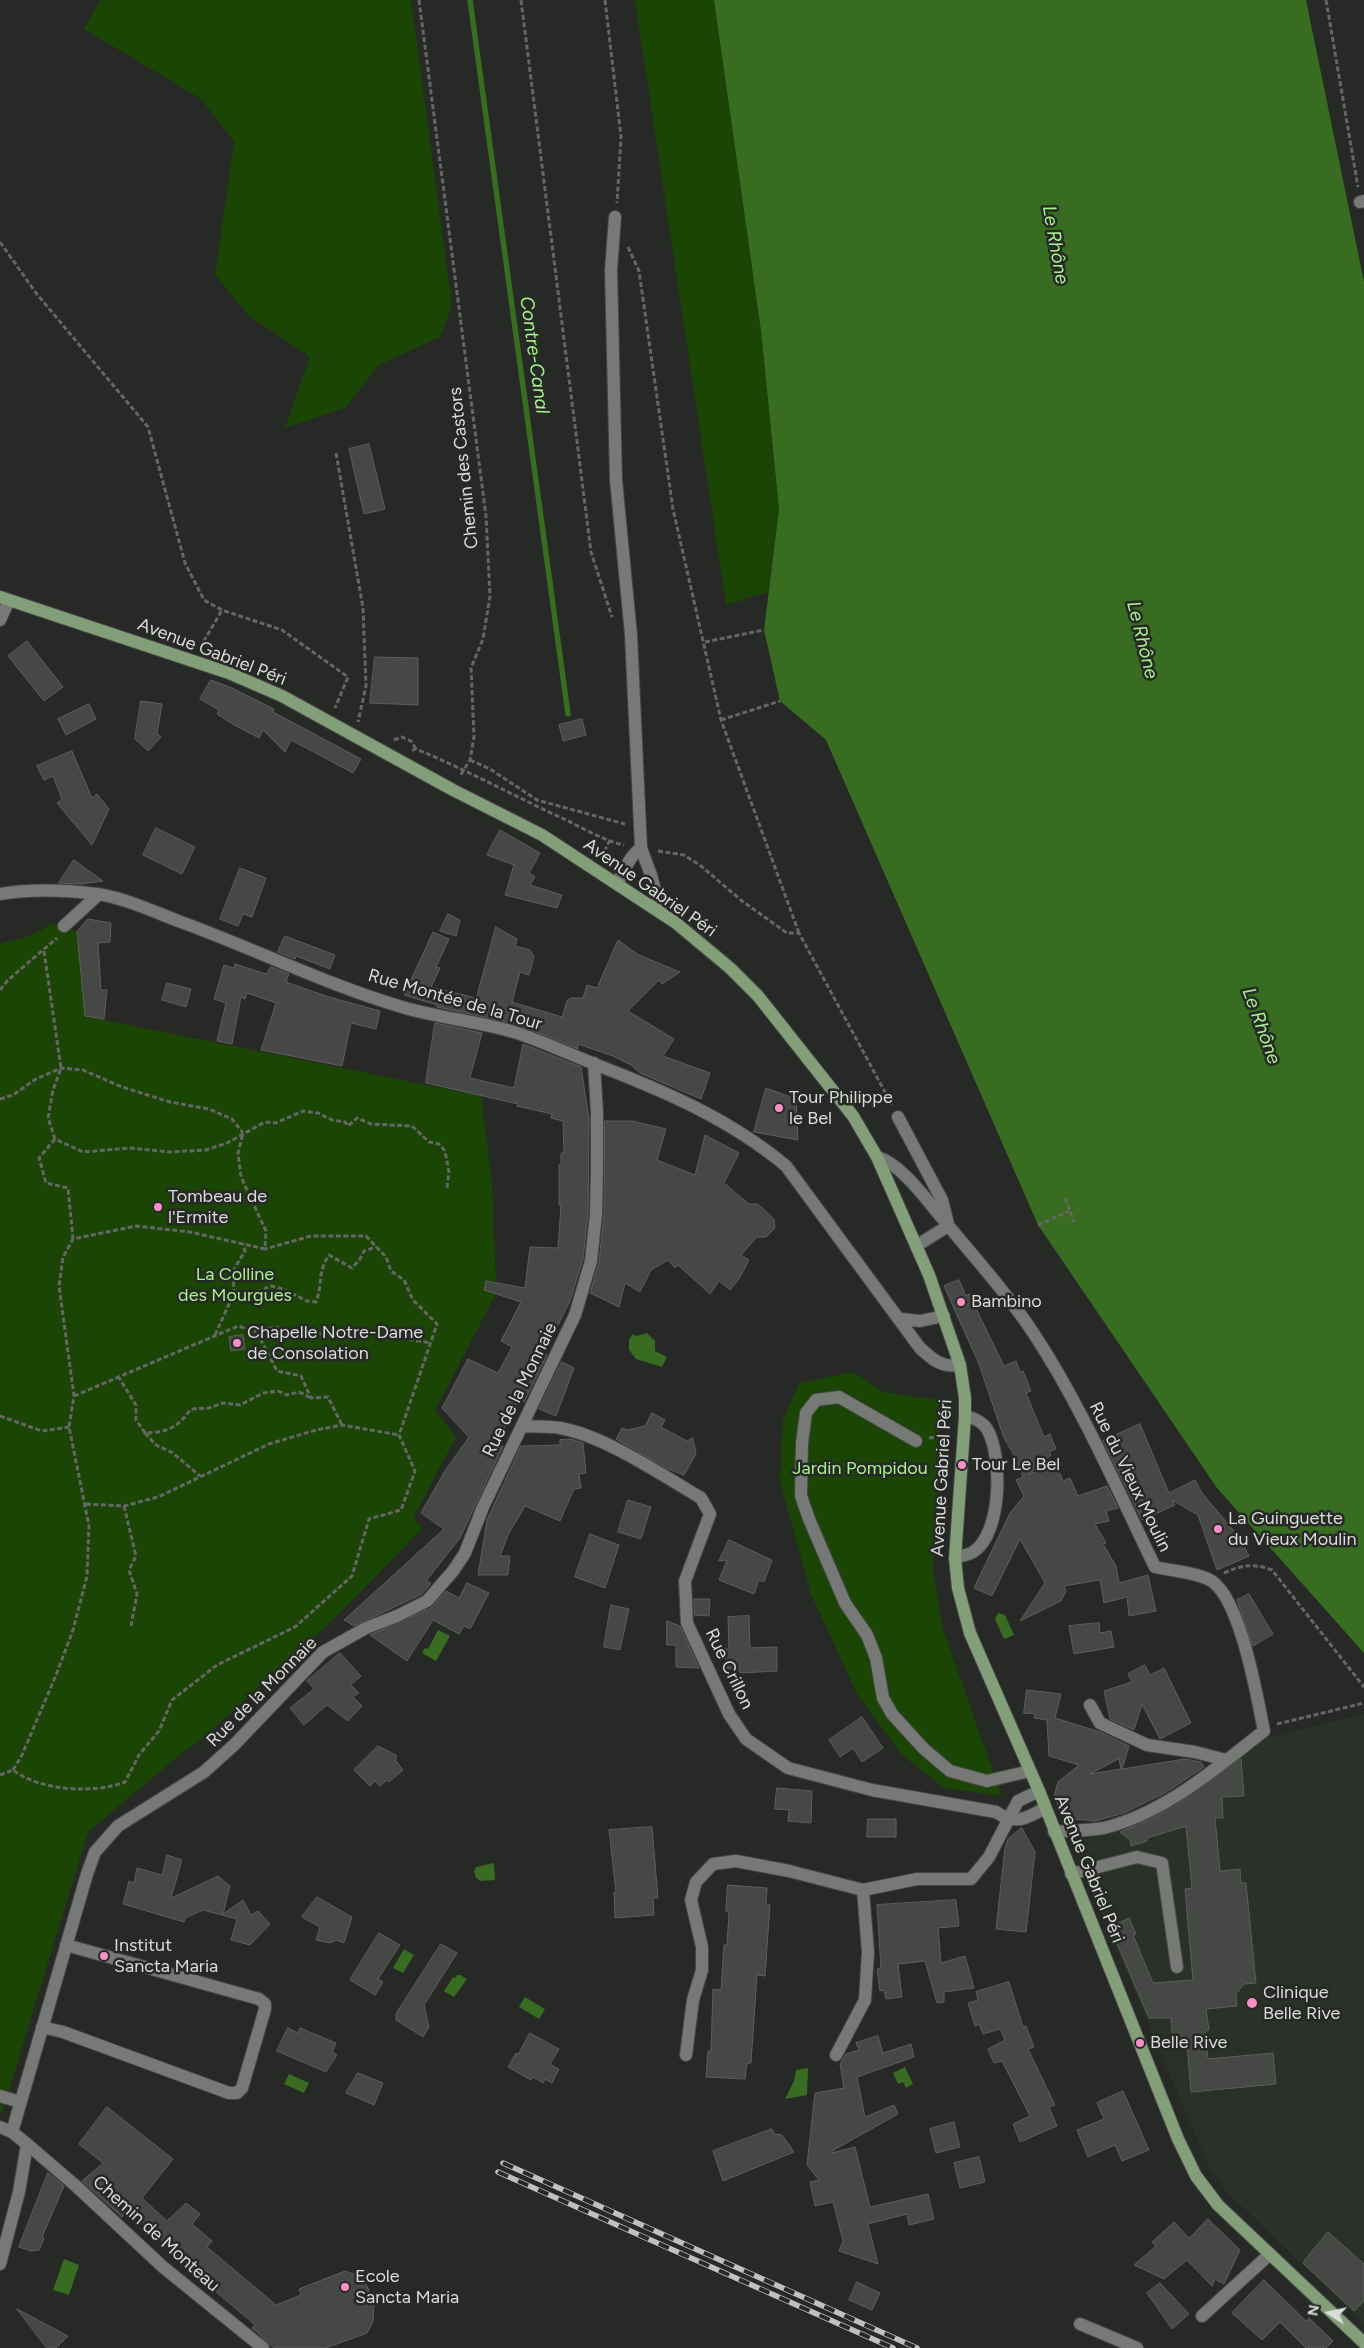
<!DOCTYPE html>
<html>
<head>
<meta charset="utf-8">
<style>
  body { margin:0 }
  #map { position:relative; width:1364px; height:2348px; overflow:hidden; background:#262925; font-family:Figtree,sans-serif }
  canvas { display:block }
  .north { position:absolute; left:1304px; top:2288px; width:50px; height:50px; -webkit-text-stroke:4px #262925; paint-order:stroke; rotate:280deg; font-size:14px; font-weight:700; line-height:20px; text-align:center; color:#dadcd9 }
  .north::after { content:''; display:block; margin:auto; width:18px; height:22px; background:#dadcd9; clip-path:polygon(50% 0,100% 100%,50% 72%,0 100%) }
</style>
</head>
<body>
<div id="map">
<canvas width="1364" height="2348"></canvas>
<div class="north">N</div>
</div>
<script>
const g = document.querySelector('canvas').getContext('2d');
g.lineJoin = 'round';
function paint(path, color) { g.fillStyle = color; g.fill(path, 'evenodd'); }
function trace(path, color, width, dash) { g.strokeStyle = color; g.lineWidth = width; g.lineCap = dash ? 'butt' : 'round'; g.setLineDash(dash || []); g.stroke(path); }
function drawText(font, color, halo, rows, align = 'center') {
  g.font = font + ' Figtree,sans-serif'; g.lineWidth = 5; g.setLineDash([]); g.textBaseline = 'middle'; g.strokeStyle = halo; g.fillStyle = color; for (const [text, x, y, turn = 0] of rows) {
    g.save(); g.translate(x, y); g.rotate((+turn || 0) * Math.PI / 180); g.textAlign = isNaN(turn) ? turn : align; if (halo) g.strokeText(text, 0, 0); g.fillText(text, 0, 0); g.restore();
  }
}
const built = new Path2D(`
  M1364,1714V2324L1226,2191L1208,2165L1071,1841L1119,1831L1183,1802L1269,1737Z`);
const green = new Path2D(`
  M100,0H411L452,306L440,337L379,365L345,408L285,428L310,357L249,316L215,275L234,142L201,99L84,29Z
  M635,0H714L761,331L779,510L768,592L726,605Z
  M51,924L64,926L77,932L85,1016L481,1096L492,1182L496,1283V1294L435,1410L456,1437L413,1518L423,1528L333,1620L201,1740L183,1752L88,1832L2,2113H0V944L32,935Z
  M853,1372L883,1392L939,1400V1471L933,1570L942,1627L1002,1796L944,1788L902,1755L857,1694L811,1594L780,1482L783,1420L799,1383Z`);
const water = new Path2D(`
  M714,0H1306L1364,282V1653L1217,1488L1038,1225L826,740L780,701L764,630L779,509L761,331Z
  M647,1333L655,1341V1351L667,1357L662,1367L636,1359L629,1350V1339L633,1334L636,1336Z
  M998,1613L1005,1615L1014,1635L1004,1639L995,1619Z
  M438,1630L450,1636L436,1661L422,1653L425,1648L428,1649Z
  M494,1863L495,1880L480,1881L476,1878L474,1871L476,1867Z
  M404,1949L414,1955L403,1973L393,1968Z
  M457,1975H460L467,1979L454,1997L444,1991L453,1977L455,1978Z
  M525,1997L545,2009L539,2019L519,2007Z
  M905,2067L913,2084L906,2088L903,2082L898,2084L893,2073Z
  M808,2068L807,2095L785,2099L794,2081L796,2070Z
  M289,2074L309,2083L304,2093L284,2084Z
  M64,2259L79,2265L69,2295L53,2290Z`);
const stream = new Path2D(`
  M470,0L568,714`);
const building = new Path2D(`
  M369,444L385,509L364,514L349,449Z
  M27,641L63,687L44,701L8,656Z
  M375,657L418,658V705L370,703Z
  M211,680L232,688L274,709L273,712L361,759L353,773L291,740L285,752L263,730L259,738L236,726L217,714L219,710L200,699Z
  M141,701L162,704L157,734L161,737L148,751L135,739Z
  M89,704L96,719L66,735L58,719Z
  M582,719L586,735L563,741L559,725Z
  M72,751L92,798L97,794L109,809L92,845L57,803L62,799L53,776L44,780L37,766Z
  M156,828L195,847L182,874L143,855Z
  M500,830L540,853L529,873L535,877L530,885L562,895L557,908L505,895L514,865L487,855Z
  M74,860L103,881L81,884L59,883Z
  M240,868L266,878L252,917L243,914L238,926L220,919Z
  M448,914L460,920L456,936L440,931Z
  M88,919L111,923L110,942L98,943L101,990H107L104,1019L85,1016L77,932Z
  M496,927L517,939L515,946L530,950L534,957L529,975L520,972L512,1002L562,1017L567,1001L570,998H583L587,985L597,988L618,940L640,956L639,955L680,972L662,984L659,980L628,1011L674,1039L663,1056L710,1073L701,1099L640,1073L631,1065L613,1056L578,1044V1049L516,1024L437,1007V1005L404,995L433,932L449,939L436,967L440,968L431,987L476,998Z
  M285,936L335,955L330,969L296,956L295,959L278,952Z
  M235,964L266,974L271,967L289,974L286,982L329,997L380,1011L376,1029L351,1023L342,1066L261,1050L276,1003L247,993L245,999L241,997L232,1044L217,1041L226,1003L214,999L224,965L234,968Z
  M167,983L191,989L186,1007L162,1000Z
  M435,1023L482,1033L470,1078L514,1088L523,1044L581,1067L589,1119L588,1213L583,1259L570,1301L544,1353L547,1355L524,1402L519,1399L495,1447L503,1446L460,1538L426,1581L431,1583L422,1594L354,1626L344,1620L444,1529L421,1513L445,1471L469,1437L442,1408L468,1359L498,1373L512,1347L501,1341L521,1302L484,1290L486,1281L525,1288L530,1247L558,1248L561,1205H559V1165L561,1164V1153H564L563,1121L551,1118L552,1114L517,1106L518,1104L426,1083Z
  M766,1088L796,1099L798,1140L754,1132Z
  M605,1121H632L666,1129L657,1160L695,1175L705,1135L739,1153L724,1183L749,1204H758L774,1219L775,1228L766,1237H757L741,1255L749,1260L739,1279L730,1290L719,1281L710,1294L678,1265L675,1268L668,1260L651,1270L640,1292L625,1283L619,1307L590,1293L599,1262L604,1215Z
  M959,1280L966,1296L969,1294L1004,1366L1016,1361L1020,1372L1023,1371L1031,1391L1026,1393L1044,1437L1050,1434L1056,1449L1049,1452L1051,1455L1028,1475L1055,1463L1063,1481L1070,1478L1078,1496L1107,1486L1118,1508L1106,1511L1109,1521L1095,1524L1106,1543L1103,1544L1116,1566L1119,1583L1148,1575L1156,1611L1129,1616L1127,1597L1104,1603L1100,1580L1064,1586L1066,1591L1061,1601L1020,1621L1045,1583L1020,1539L992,1596L974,1588L1010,1513L1024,1496L1016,1480L1023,1477L1013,1453L1004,1438L979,1364L944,1286Z
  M243,1335L245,1349L231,1351L229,1337Z
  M562,1362L574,1368L556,1416L539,1409Z
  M652,1413L665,1420L661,1427L687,1441L693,1438L696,1454L684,1475L668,1469L616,1439L622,1428L628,1430L645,1426Z
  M1140,1424L1169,1493L1195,1480L1202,1493L1239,1537L1249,1556L1217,1570L1198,1515L1172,1500L1175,1505L1142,1520L1103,1441Z
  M571,1439L583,1443L586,1473L579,1474L581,1488L574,1489L560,1521L525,1506L508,1535L500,1556H510L508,1575H478L487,1520L521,1446L560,1445V1440Z
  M628,1500L651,1507L641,1539L618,1532Z
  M590,1534L619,1545L605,1588L575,1577Z
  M729,1540L772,1560L764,1582L759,1580L754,1594L719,1580L727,1560L719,1561Z
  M467,1583L489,1593L470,1629L464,1626L459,1634L433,1620L407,1661L370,1635L431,1608L446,1591L459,1598Z
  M1249,1594L1273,1634L1253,1646L1237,1600Z
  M694,1599H710L709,1616L695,1615Z
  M611,1605L629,1609L620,1650L604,1647Z
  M749,1616L750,1648L777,1647V1671L740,1673L739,1669H728L723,1649H729L728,1617Z
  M667,1621L680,1626L699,1668L676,1667V1645H667Z
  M1099,1623L1100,1633L1111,1631L1114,1647L1074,1654L1069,1626Z
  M340,1653L361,1676L351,1685L359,1693L353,1697L362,1706L348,1721L327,1705L304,1725L290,1708L314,1689L307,1681Z
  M1145,1665L1150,1675L1164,1668L1191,1723L1160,1739L1142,1704L1134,1730L1110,1719L1104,1691L1132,1682L1128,1674Z
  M1027,1690L1061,1694L1055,1718L1100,1732L1129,1746L1122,1769L1185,1759L1201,1762L1204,1767L1165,1793L1124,1813L1095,1821L1063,1818L1054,1796L1058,1782L1079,1765L1049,1756L1047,1720L1034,1718L1035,1714L1024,1713ZM1119,1759L1121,1769L1090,1774Z
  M862,1717L883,1748L862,1762L853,1748L840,1757L829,1740Z
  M378,1746L396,1755V1761L403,1770L389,1782L387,1780L380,1786L375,1781L370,1786L354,1770Z
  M1241,1759L1244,1796L1222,1797L1223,1818H1215L1220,1871L1240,1869L1241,1883H1246L1256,1983L1244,1984L1236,1994L1237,2006L1206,2009L1209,2030L1205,2031L1208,2059L1273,2053L1276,2084L1191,2092L1187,2044L1178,2046L1172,2034L1171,2018H1149L1110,1927L1129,1918L1136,1934L1133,1935L1153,1983L1193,1980L1185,1889L1192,1888L1186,1826L1147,1838V1841L1131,1846L1130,1840L1120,1832L1151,1819L1173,1807Z
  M777,1788L812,1791L811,1823L788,1821L789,1810L775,1809Z
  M868,1819H896V1837H867Z
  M652,1827L658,1898H653L654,1915L615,1918L614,1892H616L609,1830Z
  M1022,1828L1035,1852L1026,1932L996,1929L1005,1848L1008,1839Z
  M167,1855L182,1860L171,1898L218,1876L230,1886L223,1914L243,1900L251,1915L258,1911L270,1924L250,1945L231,1940L237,1919L203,1910L185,1918L184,1922L123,1904L129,1881L134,1883L137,1868L162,1875Z
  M728,1885L767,1888L766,1904L770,1905L765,1976L757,1975L751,2063H747L745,2079L706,2077L708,2051H711L713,1989L721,1990L724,1945H727L729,1912L726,1911Z
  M317,1897L352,1917L344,1943L336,1940L330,1943L316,1940L320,1927L302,1917Z
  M956,1900L959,1926L938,1928L941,1963L965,1956L974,1988L944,1992V2002L937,2003L925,1961L898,1964L902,1997L886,1999L884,1990L880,1991L877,1969L881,1968L877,1905Z
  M379,1933L400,1945L378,1979L383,1982L375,1995L350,1980Z
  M441,1944L457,1953L424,2005L429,2027L423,2037L396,2020V2014Z
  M1009,1982L1023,2027L1026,2026L1034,2047L1028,2049L1055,2105L1049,2107L1057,2126L1020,2142L1013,2124L1030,2116L1002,2061L994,2063L988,2049L1005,2040L1000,2029L983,2034L979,2024L975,2026L968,2003L978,2000L976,1992Z
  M288,2028L298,2033L300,2028L336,2043L332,2052L337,2055L326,2072L277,2051Z
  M530,2033L559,2049L550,2064L559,2069L552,2083L545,2079L543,2083L533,2077L531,2080L508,2067L516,2053L518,2054Z
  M878,2036L883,2053L911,2044L914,2057L857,2077L865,2117L894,2105L898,2114L832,2151V2153L855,2147L870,2207L928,2194L934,2219L909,2225L907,2214L868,2224L878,2264L839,2251L843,2241L833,2202L815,2206L810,2182L819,2180L807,2165L815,2093L844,2088L840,2064L846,2054L859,2050L856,2043Z
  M358,2073L383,2083L374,2105L346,2093Z
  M1123,2091L1149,2150L1122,2161L1115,2145L1088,2157L1077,2130L1104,2119L1097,2103Z
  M107,2107L173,2159L142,2198L167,2221L186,2203L200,2214L192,2224L212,2241L207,2247L276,2305L301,2295L299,2289L345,2271L356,2275L367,2286L374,2303L373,2322L367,2333L326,2348H274L252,2328L255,2325L174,2256L176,2253L128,2210L122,2217L82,2181L103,2163L79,2144Z
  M954,2122L960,2147L936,2153L930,2129Z
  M772,2129L774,2134L782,2135L794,2152L723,2181L713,2151Z
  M979,2157L985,2182L960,2188L954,2163Z
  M48,2173L64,2186L42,2237L44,2238L41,2246L39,2250L31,2251L19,2247Z
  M1208,2219L1240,2250L1224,2284L1215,2279L1212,2286L1187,2260L1164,2279L1134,2265L1156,2246L1152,2242L1174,2222L1189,2238Z
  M1328,2232L1364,2264V2301L1354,2311L1303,2263Z
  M1264,2280L1306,2321L1309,2318L1333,2341L1326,2348H1306L1280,2322L1262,2340L1232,2313Z
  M857,2282L880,2293L872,2310L849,2300Z
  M1160,2283L1189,2314L1172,2329L1147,2293Z
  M17,2309L68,2336L56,2348H47Z`);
const path = new Path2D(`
  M419,0L486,516L490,596L483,639L471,668L474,737L470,760L460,776
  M521,0L591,552L612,617
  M605,0L621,137L617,203
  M1326,0L1358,187
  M0,242L36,293L148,427L185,563L204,600L222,610L282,630L348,677L335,708
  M628,247L639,271L673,509L721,720L799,933
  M336,453L363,608L366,686L358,722
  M705,642L764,630
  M199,645L201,646L222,610
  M721,720L780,701
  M394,740L402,737L411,741L416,749
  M412,750L416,749C467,770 514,796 564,819C583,828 604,841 624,845
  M470,760L490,769L537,800L625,824
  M658,851L684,855L701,866L742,901L787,933H799L892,1105
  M601,858L610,840
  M44,951L61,1068L53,1090L48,1118L55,1139L83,1152L130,1148L170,1152L206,1150L227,1143L265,1122L276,1123L303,1111L318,1113L332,1120L345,1122L348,1126L357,1118L371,1124L412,1126L429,1142L439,1144L445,1151L449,1172L447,1188
  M0,990L8,980L57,938
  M0,1099L13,1095L36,1079L61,1068L83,1070L122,1087L170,1102L209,1109L232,1119L243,1133
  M55,1139L39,1158L46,1183L68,1188L73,1239
  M1065,1198L1074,1222
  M1038,1225L1069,1211
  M234,1293L259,1291L271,1286L283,1289L307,1301L316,1302C323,1283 317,1273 329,1255L352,1268L360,1259L364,1251L376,1247
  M257,1332L277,1371L301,1376L311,1398L328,1397L342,1425
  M215,1335L234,1293L233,1271L245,1251L243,1244
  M118,1376L136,1405V1420L145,1433C168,1432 177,1428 191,1409L209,1408L223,1403L240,1405L263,1393L278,1391L287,1395L299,1392L311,1398
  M74,1396L238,1326L257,1332L275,1327L307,1335L360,1331L431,1343
  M0,1416L42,1431L69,1427
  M145,1433L156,1445L173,1453L200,1476
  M929,1438L948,1435
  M86,1504L124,1506L158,1497L269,1444L316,1430L342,1425L399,1435
  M124,1506L136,1556L129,1570L137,1594L131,1626
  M1224,1573C1241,1565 1254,1563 1272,1570L1364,1687
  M1277,1724L1364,1703
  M13,1770L22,1755L56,1675L73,1630L87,1576L89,1526L69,1427L74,1396L59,1286L63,1257L73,1239L136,1226L190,1232L265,1249L266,1231L241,1177L238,1153L243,1133
  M0,1775L13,1770C40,1791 94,1794 125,1782L139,1755L159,1731L172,1700L217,1665L295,1627L352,1576L369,1519L401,1510L415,1471L399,1435L437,1324L413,1300L404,1280L391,1271L386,1257L366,1236H311L265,1249`);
const minor = new Path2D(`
  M1360,202L1364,201
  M615,217L611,270L616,480L631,635L641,848L651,875L661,913
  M0,620L9,600
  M617,883C625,871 629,856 641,848
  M0,894C31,889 65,890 97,894C122,897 157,913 181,922C255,949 327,985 402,1007C439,1018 477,1021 514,1032C542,1041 569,1054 597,1065C664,1091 730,1119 786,1166L920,1348C933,1360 942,1368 960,1365
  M64,926L99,894
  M898,1117L942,1200L948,1224
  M877,1157C900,1163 926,1199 942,1218C973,1256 1007,1293 1034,1334C1082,1407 1117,1489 1155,1567C1172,1571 1193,1572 1208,1579C1240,1593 1257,1697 1264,1731C1216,1768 1165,1813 1104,1828C1088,1831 1071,1830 1054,1832
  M916,1246L948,1226
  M901,1319L920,1321L944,1316
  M522,1426C534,1427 548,1426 560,1428C603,1435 662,1475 701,1498L710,1514L685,1581L687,1623L729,1714L746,1739L788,1768L872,1790L996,1812C1015,1825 1026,1819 1045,1808
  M916,1441L839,1397L816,1400L806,1413L802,1443L801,1496L809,1519L845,1603L867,1635L876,1658L883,1698L892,1714L924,1749L950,1771L987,1781L1030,1771
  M955,1558C960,1556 969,1555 973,1552C1002,1534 1003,1456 987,1429C982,1421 974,1418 965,1416
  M1090,1705L1100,1723L1147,1745L1195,1752L1226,1760
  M1071,1874L1137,1857L1162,1863L1177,1967
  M42,2027L63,2032L229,2093H237L242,2088L265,2009V2004L259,1999L66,1945
  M686,2055L693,2000L702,1970V1947L691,1900L696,1882L713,1864L736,1861L789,1871L863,1890
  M836,2055L865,2000L868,1952L863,1890L917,1879H971L989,1857L1018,1801L1039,1791
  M0,2096L20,2102
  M0,2127L12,2132L27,2144L76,2186L163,2267L263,2348
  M12,2132L87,1874L95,1852L118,1826L204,1772L234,1745L323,1652L366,1628L397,1616L427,1601L453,1571L465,1553L483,1507L575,1315L591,1261L596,1214L597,1166V1113L594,1063
  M0,2264L19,2192L27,2144
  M1202,2316L1270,2254
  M1080,2324L1137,2348`);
const major = new Path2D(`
  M0,597L229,673L282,696L453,790L542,835L676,923L730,968L758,996L853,1116L877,1157L929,1275L960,1365L965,1398V1416L955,1558L958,1588L970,1633L1039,1791L1178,2139L1196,2176L1218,2205L1364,2343`);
const rail = new Path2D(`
  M503,2163L917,2348
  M498,2172L893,2348`);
const markers = [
  [779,1108,5,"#fa8fc8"],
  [158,1207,5,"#fa8fc8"],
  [961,1302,5,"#fa8fc8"],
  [237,1343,5,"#fa8fc8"],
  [962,1465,5,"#fa8fc8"],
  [1218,1529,5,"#fa8fc8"],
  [104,1956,5,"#fa8fc8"],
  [1252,2003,6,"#fa8fc8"],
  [1140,2043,5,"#fa8fc8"],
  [345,2287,5,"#fa8fc8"]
];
const streetNames = [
  ["Chemin des Castors",464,468,-96],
  ["Avenue Gabriel Péri",212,652,21],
  ["Avenue Gabriel Péri",650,888,35],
  ["Rue Montée de la Tour",455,1000,16],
  ["Rue de la Monnaie",520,1390,-64],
  ["Rue du Vieux Moulin",1130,1477,64],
  ["Avenue Gabriel Péri",942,1478,-87],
  ["Rue Crillon",729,1669,64],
  ["Rue de la Monnaie",262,1692,-45],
  ["Avenue Gabriel Péri",1089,1869,68],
  ["Chemin de Monteau",156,2234,42]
];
const poiNames = [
  ["Tour Philippe",789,1098],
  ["le Bel",789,1119],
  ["Tombeau de",168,1197],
  ["l'Ermite",168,1218],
  ["Bambino",971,1302],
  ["Chapelle Notre-Dame",247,1333],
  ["de Consolation",247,1354],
  ["Tour Le Bel",972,1465],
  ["La Guinguette",1228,1519],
  ["du Vieux Moulin",1228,1540],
  ["Institut",114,1946],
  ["Sancta Maria",114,1967],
  ["Clinique",1263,1993],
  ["Belle Rive",1263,2014],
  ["Belle Rive",1150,2043],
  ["Ecole",355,2277],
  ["Sancta Maria",355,2298]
];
const parkNames = [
  ["La Colline",235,1275],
  ["des Mourgues",235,1296],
  ["Jardin Pompidou",860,1469]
];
const waterNames = [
  ["Le Rhône",1055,245,80],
  ["Contre-Canal",534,355,82],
  ["Le Rhône",1142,640,76],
  ["Le Rhône",1261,1026,70]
];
paint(built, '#2a3128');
paint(green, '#1a4505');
paint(water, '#376c21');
trace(stream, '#376c21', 5.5);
paint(building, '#454844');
trace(building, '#5c5f5a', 1);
trace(minor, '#444743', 14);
trace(major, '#444743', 14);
trace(path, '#646763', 3, [5, 2.5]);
trace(minor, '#767975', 12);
trace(major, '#829f79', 12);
trace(rail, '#bec1bd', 5.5);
trace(rail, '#262925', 4, [11]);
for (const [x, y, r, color] of markers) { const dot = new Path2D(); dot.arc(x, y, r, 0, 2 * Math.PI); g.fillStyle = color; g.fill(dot); trace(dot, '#262925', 2); }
drawText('18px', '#dadcd9', '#262925', streetNames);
drawText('18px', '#dadcd9', '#262925', poiNames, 'left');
drawText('18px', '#a8f28e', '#262925', parkNames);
drawText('italic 19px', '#a7f18d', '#262925', waterNames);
</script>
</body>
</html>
